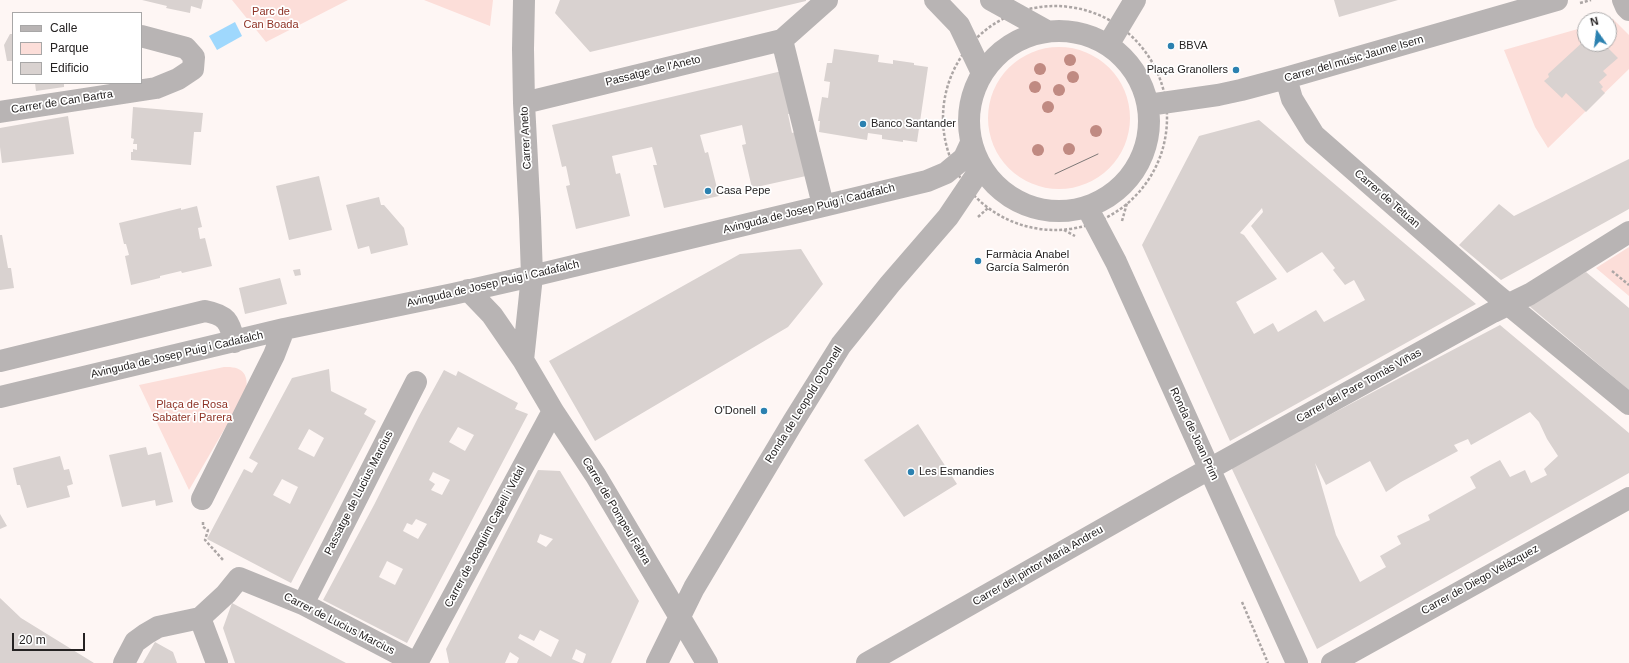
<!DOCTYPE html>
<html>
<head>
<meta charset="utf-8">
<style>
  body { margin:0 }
  #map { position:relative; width:1629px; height:663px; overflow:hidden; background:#fef6f4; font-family:Arial,sans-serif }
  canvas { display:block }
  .legend { position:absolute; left:12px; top:12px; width:130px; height:72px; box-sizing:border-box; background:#fff; border:1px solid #a8a7a7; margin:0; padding:5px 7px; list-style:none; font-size:12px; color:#252222 }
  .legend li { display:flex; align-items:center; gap:8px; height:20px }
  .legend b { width:20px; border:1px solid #a8a7a7 }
  .north { position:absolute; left:1577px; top:12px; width:40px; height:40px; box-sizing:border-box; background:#fff; border:1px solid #a8a7a7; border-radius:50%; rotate:346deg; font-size:11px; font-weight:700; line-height:16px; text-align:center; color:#252222 }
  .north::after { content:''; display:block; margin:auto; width:14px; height:18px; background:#2b81b0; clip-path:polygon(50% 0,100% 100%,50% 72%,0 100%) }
  .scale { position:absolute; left:12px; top:633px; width:73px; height:18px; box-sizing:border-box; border:2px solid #252222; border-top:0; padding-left:5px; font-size:12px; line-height:14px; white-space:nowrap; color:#252222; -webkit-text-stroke:3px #fff; paint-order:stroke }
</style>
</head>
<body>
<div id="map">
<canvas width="1629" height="663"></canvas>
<ul class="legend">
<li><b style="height:5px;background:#b8b4b4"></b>Calle</li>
<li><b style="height:11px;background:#fcded9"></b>Parque</li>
<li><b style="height:11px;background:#d9d2d0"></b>Edificio</li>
</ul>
<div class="north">N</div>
<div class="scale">20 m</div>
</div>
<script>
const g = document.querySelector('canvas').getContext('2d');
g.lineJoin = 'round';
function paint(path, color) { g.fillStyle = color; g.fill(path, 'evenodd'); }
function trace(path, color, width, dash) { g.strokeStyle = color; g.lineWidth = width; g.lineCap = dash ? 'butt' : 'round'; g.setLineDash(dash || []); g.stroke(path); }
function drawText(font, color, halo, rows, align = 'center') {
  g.font = font + ' Arial,sans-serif'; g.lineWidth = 3.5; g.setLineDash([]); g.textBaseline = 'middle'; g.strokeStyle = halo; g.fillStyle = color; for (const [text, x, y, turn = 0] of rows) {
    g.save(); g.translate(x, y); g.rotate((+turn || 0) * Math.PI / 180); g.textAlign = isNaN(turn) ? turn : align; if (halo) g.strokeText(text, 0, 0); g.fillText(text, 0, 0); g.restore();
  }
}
const green = new Path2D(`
  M232,0H348L266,42Z
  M424,0H493L490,26Z
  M1613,19L1629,35V69L1548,148L1535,127L1504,50L1585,27V44H1609V20Z
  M988 118a71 71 0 1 1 142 0a71 71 0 1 1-142 0Z
  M1629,247V296L1596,268Z
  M224,367C243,366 249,374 246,392L189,490L139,385Z`);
const water = new Path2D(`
  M235,22L242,36L217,50L209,36Z`);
const building = new Path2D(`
  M142,0H203L201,9L191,6L190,13L166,8L167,6Z
  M560,0H806V1L590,52L555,13Z
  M1334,0H1398L1339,17Z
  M10,34H13V61H7L4,45Z
  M1585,40V44H1604L1618,58L1603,71L1607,75L1599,82L1603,87L1601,89L1605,93L1586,112L1566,93L1562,98L1544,81L1549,77L1548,74Z
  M834,49L879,55L878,62L893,64V60L914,63V65L928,67L917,142L903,140V142L882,139V135L868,133L867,140L819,132L820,121H818L822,97L828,98L830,82L824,81L827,63H832Z
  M782,71L792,114H788L792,133L795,132L806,176L752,188L742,145L746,144L742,125L700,135L705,153L708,152L719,196L664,208L653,165H657L652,147L612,156L616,174L620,173L630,216L576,229L566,186L570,185L566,166L562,167L552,125Z
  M35,83H64V87L36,91Z
  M133,107L203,113L201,132H194L191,165L131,160V152H133V149L137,150V144H133L134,139L131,138Z
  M68,116L74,154L2,163L0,147V128Z
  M1259,120L1476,304L1230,441L1142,245L1199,136ZM1262,208L1263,212L1251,226L1287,273L1322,252L1335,268L1333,270L1345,285L1354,280L1365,300L1324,322L1316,310L1278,332L1273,323L1254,334L1236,302L1277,279L1244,235L1240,233Z
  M1629,159V209L1501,280L1459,245L1499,204L1514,216Z
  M319,176L332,230L289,240L276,186Z
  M379,197L381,205H384L404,228L408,245L371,254L369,246L358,249L346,205Z
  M197,206L202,227L198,228L200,239L205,238L212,266L182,273L181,271L160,276V278L131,285L125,256L129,255L126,244H124L119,223L181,208V210Z
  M0,235H2L8,268H11L14,288L0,290Z
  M801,249L823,284L788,327L595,441L549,361L740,254Z
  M300,269L301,275L295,276L293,270Z
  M1586,272L1629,308V390L1528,305Z
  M280,278L287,304L245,314L239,288Z
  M1500,325L1629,433V473L1317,649L1231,467ZM1530,412L1539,422L1547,439L1558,456L1544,469L1547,475L1531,483L1525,470L1510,477L1500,460L1483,469L1470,477L1476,488L1428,515L1430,520L1397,536L1401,544L1380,556L1386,567L1360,582L1336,535L1315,463L1326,485L1370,461L1386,492L1401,482L1458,451L1454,445L1468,439L1471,445Z
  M329,369L331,391L367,409L364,414L376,421L291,583L207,539L244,469L252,473L258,463L249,458L292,378ZM309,429L324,438L314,457L298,449ZM282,479L298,487L290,504L273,495Z
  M444,370L456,376L458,371L518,403L515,409L528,414L407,643L323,600L374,505L419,416ZM458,427L474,435L465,451L449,442ZM433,472L450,480L442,495L431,490L435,484L429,480ZM416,519L427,524L418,539L403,531L407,523L412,525ZM387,561L403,569L395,585L379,577Z
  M918,424L957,484L904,517L864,460Z
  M146,447L148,455L161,452L173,502L156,506L155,500L122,507L109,455Z
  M60,456L64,470L69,469L73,484L67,486L70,497L27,508L20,485H17L13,468Z
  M538,470L560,471L639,601L611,663H583L586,654L576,649L572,659L581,663H517L519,658L510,652L505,663H449L446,649ZM540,534L553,539L546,547L537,542ZM540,630L559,640L551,657L518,638L520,634L534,641Z
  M0,514L7,526L0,529Z
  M0,598L21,618L94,663H0Z
  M232,603L346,663H235L223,628Z
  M155,642L173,652L177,663H143Z`);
const path = new Path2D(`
  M1580,3L1591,0
  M943 118a112 112 0 1 1 224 0a112 112 0 1 1-224 0Z
  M978,217L988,208
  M1122,221L1127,203
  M1064,230L1075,236
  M1612,271L1629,285
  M203,522V527L208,530L205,540L224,561
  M1242,602L1268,663`);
const minor = new Path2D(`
  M935,0L959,25L982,73
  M991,0L1047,31
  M1623,0L1626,7L1629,10
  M969 121a90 90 0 1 1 180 0a90 90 0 1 1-180 0Z
  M782,40L823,205
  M1108,45L1135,0
  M1286,78L1292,99L1314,135L1493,292L1629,404
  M524,103L782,40L827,0
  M1148,105L1218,95L1241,90L1286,78L1557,0
  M0,112L156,88L178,79L193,69L194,57L186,48L141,36
  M1087,207L1116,262L1297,663
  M468,290L492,315L523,360L553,411L596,476L707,663
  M523,360L532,276L530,218L524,103L523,49L524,0
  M0,361L205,311C226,315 230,321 234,342
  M0,397L284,329L453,294L532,276L927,181L946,173L964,158L971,143
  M202,499L274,355L284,329
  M303,604L416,382
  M200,618L217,663
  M124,663L135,642L146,634L158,627L200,618L226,594L239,578L303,604L416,663
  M417,663L553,411
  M657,663L694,588L793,422L841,345L890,284L948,217L981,168
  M867,663L1175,488L1493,312L1530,294L1629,232
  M1332,663L1629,498`);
const tram = new Path2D(`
  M1055,174L1098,154`);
const trees = [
  [1070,60],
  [1040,69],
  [1073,77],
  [1035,87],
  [1059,90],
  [1048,107],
  [1096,131],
  [1069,149],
  [1038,150]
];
const markers = [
  [1171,46,4,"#2b81b0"],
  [1236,70,4,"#2b81b0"],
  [863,124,4,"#2b81b0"],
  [708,191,4,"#2b81b0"],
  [978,261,4,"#2b81b0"],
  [764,411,4,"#2b81b0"],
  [911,472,4,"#2b81b0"]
];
const parkNames = [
  ["Parc de",271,12],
  ["Can Boada",271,25],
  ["Plaça de Rosa",192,405],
  ["Sabater i Parera",192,418]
];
const poiNames = [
  ["BBVA",1179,46],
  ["Plaça Granollers",1228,70,"right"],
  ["Banco Santander",871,124],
  ["Casa Pepe",716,191],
  ["Farmàcia Anabel",986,255],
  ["García Salmerón",986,268],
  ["O'Donell",756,411,"right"],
  ["Les Esmandies",919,472]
];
const streetNames = [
  ["Carrer del músic Jaume Isern",1354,59,-16],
  ["Passatge de l'Aneto",653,71,-14],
  ["Carrer de Can Bartra",62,102,-9],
  ["Carrer Aneto",526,138,-93],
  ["Carrer de Tetuan",1387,199,41],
  ["Avinguda de Josep Puig i Cadafalch",809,209,-14],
  ["Avinguda de Josep Puig i Cadafalch",493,284,-13],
  ["Avinguda de Josep Puig i Cadafalch",177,355,-13],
  ["Carrer del Pare Tomàs Viñas",1359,386,-29],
  ["Ronda de Leopold O'Donell",804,405,-58],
  ["Ronda de Joan Prim",1194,434,65],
  ["Passatge de Lucius Marcius",359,493,-63],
  ["Carrer de Pompeu Fabra",616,511,59],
  ["Carrer de Joaquim Capell i Vidal",485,537,-62],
  ["Carrer del pintor Marià Andreu",1038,566,-30],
  ["Carrer de Diego Velázquez",1480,580,-29],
  ["Carrer de Lucius Marcius",339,624,27]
];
paint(green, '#fcded9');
paint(water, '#9fd8fd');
paint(building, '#d9d2d0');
trace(path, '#aca6a5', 2.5, [3, 2]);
trace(minor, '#b8b4b4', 22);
trace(tram, '#7d7877', 1);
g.fillStyle = '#c08a82';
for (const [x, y] of trees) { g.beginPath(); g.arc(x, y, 6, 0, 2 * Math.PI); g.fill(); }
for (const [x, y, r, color] of markers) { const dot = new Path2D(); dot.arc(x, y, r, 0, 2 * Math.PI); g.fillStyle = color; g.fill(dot); trace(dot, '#fff', 1.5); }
drawText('11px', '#8e3225', '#fff', parkNames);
drawText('11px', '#252222', '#fff', poiNames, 'left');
drawText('11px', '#252222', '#fff', streetNames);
</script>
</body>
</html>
